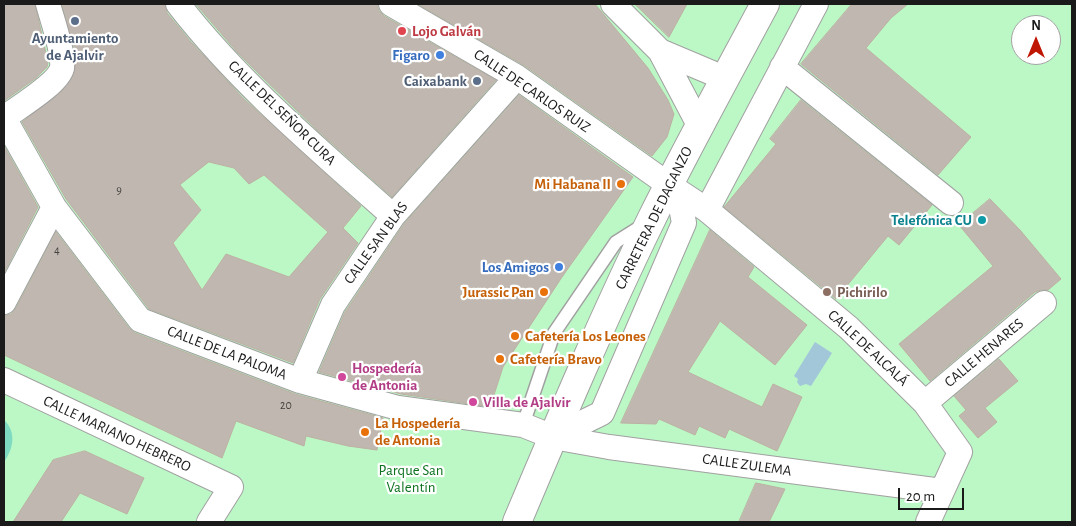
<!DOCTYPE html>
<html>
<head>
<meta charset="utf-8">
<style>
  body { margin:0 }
  #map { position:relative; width:1076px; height:526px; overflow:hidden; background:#ece9e0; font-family:"Alegreya Sans",sans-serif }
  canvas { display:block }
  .frame { position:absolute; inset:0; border:5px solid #1a1a1a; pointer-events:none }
  .north { position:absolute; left:1011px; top:15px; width:50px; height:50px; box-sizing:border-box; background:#fff; border:1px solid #a3a3a3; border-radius:50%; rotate:0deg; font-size:14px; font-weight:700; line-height:20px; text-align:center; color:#1a1a1a }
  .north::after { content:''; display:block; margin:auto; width:18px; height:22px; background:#c01705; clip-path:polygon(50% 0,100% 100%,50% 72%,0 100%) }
  .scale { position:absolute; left:898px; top:488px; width:66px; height:22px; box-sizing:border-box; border:2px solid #1a1a1a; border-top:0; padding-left:6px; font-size:15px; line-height:18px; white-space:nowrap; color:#1a1a1a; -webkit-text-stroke:4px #fff; paint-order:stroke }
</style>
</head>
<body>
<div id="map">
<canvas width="1076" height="526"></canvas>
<div class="frame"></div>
<div class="north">N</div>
<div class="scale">20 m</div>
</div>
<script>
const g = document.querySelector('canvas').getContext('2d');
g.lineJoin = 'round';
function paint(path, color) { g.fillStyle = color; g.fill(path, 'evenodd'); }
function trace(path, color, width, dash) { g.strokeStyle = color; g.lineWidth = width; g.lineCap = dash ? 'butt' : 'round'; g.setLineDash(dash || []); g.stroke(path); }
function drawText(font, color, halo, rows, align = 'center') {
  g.font = font + ' "Alegreya Sans",sans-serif'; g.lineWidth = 4.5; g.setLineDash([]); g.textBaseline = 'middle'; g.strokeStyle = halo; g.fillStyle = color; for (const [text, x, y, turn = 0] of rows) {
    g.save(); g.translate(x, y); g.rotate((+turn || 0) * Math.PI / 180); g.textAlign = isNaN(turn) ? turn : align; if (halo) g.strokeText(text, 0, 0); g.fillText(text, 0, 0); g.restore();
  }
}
const park = new Path2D(`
  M4,4H1072V522H4ZM1021,25H1051V55H1021Z`);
const pitch = new Path2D(`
  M4,420C17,432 13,449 4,462Z`);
const water = new Path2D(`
  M815,342L832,353L811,386L806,384L800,386L797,382L798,379L794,376Z`);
const building = new Path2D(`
  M4,4H35L48,62L47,67L36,78L4,101Z
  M62,4H165L167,13L191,42L243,98L361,206L343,228L358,243L320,299L293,363L149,309L66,199L22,122L62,91L74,74L76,62L75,51ZM209,162L234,168L249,184L264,175L328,232L289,277L226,254L202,290L173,243L201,210L180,185Z
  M196,4H377L379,11L384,16L496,80L392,197L317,130L263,78L237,52Z
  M418,4H595L648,68L668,100L674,114L667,137L652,156L525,66Z
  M635,4H687L669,37Z
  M852,4H908L891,18L866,48L971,137L938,175L801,64Z
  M519,95L633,177L562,277L503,367L490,407L401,394L319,372L345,312L404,224Z
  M801,100L932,205L899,245L888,236L836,299L724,207L776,144L770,139Z
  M4,146L38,207L4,273Z
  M990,199L1020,230L1061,279L1048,290H1041L1035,292L930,381L899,344L993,266L959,225Z
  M710,230L754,267L748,277L807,325L775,365L720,321L688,372L762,407L773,384L802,397L777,451L729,429L725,438L699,426L695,435L659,419L656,424L621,423Z
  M56,232L129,328L135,333L295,394L383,418L377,450L348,446L306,436L304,446L236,421L222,458L4,355V316L11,314L16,308Z
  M999,359L1018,381L985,408L997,422L978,438L959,416L966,410L954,396Z
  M85,451L144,478L127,514L80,493L61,522H13L53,460Z
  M756,483L785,489L769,522H739Z`);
const service = new Path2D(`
  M523,425L554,333L616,242L643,225`);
const minor = new Path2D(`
  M178,4C239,83 318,149 393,216
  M391,4L517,77L669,185L707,210L849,328L925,403L960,452L928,522
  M613,4L660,51L699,125
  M660,51L724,78
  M782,67L951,203
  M4,118L54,207L140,320L300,381L398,408L523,425L553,437L609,447L942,491
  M4,118C17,108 58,84 62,68C64,53 52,19 48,4
  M707,210L816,4
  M4,302L54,207
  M4,380L231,487L209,522
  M300,381L333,305L393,216L517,77
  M925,403L1044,303
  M553,437L602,413L684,223L678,191`);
const tertiary = new Path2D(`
  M517,522C560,420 603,318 652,218C688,146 727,75 765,4`);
const markers = [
  [75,21,5,"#5c6f8a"],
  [402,31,5,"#e0444e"],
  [440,55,5,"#3f7fe0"],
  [477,81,5,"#5c6f8a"],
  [621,184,5,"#e8710a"],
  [982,220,5,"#0f9aa8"],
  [559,267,5,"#3f7fe0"],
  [544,292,5,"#e8710a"],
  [827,292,5,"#8d6e63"],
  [515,336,5,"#e8710a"],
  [500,359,5,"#e8710a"],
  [342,377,5,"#d1479c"],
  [473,402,5,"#d1479c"],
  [365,432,5,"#e8710a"]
];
const numberNames = [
  ["9",119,190],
  ["4",57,250],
  ["20",286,405]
];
const healthNames = [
  ["Lojo Galván",412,31]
];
const serviceNames = [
  ["Ayuntamiento",75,38],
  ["de Ajalvir",75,55],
  ["Caixabank",467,81,"right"]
];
const shopNames = [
  ["Figaro",430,55],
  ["Los Amigos",549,267]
];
const streetNames = [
  ["CALLE DE CARLOS RUIZ",532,91,34],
  ["CALLE DEL SEÑOR CURA",282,113,44],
  ["CARRETERA DE DAGANZO",654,218,-64],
  ["CALLE SAN BLAS",376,243,-54],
  ["CALLE DE ALCALÁ",868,348,43],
  ["CALLE DE LA PALOMA",227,353,21],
  ["CALLE HENARES",984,353,-40],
  ["CALLE MARIANO HEBRERO",117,434,25],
  ["CALLE ZULEMA",747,465,8]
];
const foodNames = [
  ["Mi Habana II",611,184,"right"],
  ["Jurassic Pan",534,292,"right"],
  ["Cafetería Los Leones",525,336],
  ["Cafetería Bravo",510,359],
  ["La Hospedería",375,423],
  ["de Antonia",375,440]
];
const cultureNames = [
  ["Telefónica CU",972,220]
];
const educationNames = [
  ["Pichirilo",837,292]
];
const hotelNames = [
  ["Hospedería",352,368],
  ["de Antonia",352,385],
  ["Villa de Ajalvir",483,402]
];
const parkNames = [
  ["Parque San",411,470],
  ["Valentín",411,487]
];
paint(park, '#bcf7c6');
paint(pitch, '#7edac0');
paint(water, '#a1c7d9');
paint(building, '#c0b8b0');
trace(building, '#bdb1a3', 1);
trace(service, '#a1a1a1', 15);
trace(minor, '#a1a1a1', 26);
trace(tertiary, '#a1a1a1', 30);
trace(service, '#fff', 12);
trace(minor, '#fff', 24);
trace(tertiary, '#fff', 28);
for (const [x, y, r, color] of markers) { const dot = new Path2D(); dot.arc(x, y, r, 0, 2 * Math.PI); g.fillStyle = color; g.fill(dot); trace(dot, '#fff', 2); }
drawText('12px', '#444240', null, numberNames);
drawText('bold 15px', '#be3a42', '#fff', healthNames, 'left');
drawText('bold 15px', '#4e5e75', '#fff', serviceNames);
drawText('bold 15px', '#366cbe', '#fff', shopNames, 'right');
drawText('15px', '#1a1a1a', '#fff', streetNames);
drawText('bold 15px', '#c56008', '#fff', foodNames, 'left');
drawText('bold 15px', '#0d838f', '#fff', cultureNames, 'right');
drawText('bold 15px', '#785e54', '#fff', educationNames, 'left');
drawText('bold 15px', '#b23c85', '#fff', hotelNames, 'left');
drawText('15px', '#0d7320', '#fff', parkNames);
</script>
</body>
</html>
